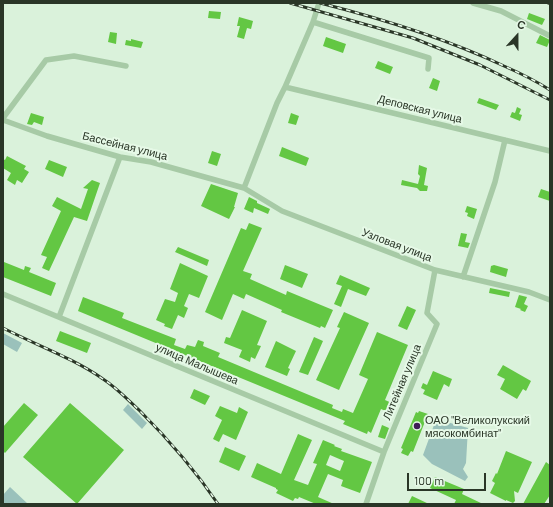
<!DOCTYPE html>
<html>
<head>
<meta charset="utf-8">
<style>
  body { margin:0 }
  #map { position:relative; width:553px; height:507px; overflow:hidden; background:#daf2db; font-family:Barlow,sans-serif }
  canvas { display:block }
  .frame { position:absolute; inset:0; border:4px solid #2a3627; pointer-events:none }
  .north { position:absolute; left:497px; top:16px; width:40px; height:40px; -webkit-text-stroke:3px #e6f9e7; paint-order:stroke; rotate:21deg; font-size:11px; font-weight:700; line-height:16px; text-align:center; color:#2a3627 }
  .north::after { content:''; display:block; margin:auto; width:14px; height:18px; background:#2a3627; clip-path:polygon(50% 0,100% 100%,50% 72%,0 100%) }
  .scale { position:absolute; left:407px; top:473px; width:79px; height:18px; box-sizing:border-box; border:2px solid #2a3627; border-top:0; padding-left:5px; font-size:12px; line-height:14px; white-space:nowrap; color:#2a3627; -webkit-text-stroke:3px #e6f9e7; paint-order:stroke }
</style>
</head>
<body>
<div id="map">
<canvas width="553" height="507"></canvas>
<div class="frame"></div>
<div class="north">С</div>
<div class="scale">100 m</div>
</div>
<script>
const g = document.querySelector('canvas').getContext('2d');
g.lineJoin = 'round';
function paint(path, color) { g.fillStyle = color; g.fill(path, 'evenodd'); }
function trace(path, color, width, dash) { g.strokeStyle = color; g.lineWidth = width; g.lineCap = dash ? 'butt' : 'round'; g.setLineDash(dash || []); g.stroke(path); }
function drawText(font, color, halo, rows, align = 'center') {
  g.font = font + ' Barlow,sans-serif'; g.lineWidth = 4; g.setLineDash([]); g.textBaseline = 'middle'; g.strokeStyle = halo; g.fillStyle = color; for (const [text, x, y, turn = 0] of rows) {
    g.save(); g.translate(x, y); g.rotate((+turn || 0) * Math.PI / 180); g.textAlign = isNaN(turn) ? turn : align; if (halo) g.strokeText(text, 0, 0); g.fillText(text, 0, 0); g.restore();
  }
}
const green = new Path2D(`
  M3,333L22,343L17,352L3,344Z
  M128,404L147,423L142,429L123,410Z
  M440,420L468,428L466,463L463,469L468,477L465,481L432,464L423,455L434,425Z
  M10,487L28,504H3V495Z`);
const building = new Path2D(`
  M209,11L221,12L220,19L208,18Z
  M529,13L545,19L542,25L527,19Z
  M239,17L253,21L251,29L247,28L244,39L237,37L240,26H237Z
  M110,32L117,33L116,44L108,42Z
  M540,35L550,40L547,47L536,43Z
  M326,37L346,44L343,53L323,46Z
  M131,39L143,42L141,48L125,45L126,40L131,41Z
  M378,61L393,67L390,74L375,68Z
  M433,78L440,81L437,91L429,88Z
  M479,98L499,105L496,110L477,103Z
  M517,107L521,109L519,114L522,115L520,121L510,117L512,112L515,113Z
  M31,113L44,117L42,125L34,122L32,125L27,124Z
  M291,113L299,116L296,125L288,123Z
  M282,147L309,158L306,166L279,156Z
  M212,151L221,154L217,166L208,163Z
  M7,156L26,166L24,169L29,172L22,183L17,180L15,185L7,180L11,173L3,168V159L5,160Z
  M49,160L67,167L63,177L45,169Z
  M419,165L427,168L424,185L428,186L427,191H420L417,188L401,185L402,180L418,184L420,176L418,174Z
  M92,180L100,183L87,221L74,217L49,271L42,268L47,257L41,255L61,211L52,206L57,197L81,209L88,189L83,188Z
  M211,184L238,193L234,207H235L229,219L201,206Z
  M541,189L550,192V201L538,197Z
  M249,197L257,201V203L270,209L268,214L254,208L253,213L244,209Z
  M467,206L477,209L474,219L467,216L468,213L465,212Z
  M249,223L262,228L243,271L252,274L250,279L286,295L287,291L333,310L325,328L321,326L320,328L281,312L282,310L246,294L244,299L233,294L222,320L205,312L241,228L246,230Z
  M461,233L467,234L465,242L470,243L468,248L458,246Z
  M178,247L209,260L207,266L175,252Z
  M4,262L24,270L25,266L31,268L29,272L56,283L51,296L3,277Z
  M180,263L208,276L199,298L189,294L184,306L188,308L184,318L178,315L172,329L164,326L165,324L156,320L165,299L175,302L178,293L170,289Z
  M285,265L308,274L302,288L280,279Z
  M494,265L508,269L506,277L490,272L491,266Z
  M340,275L370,288L366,296L348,289L341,307L334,304L342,286L336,284Z
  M490,288L510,292L509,297L489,293Z
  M519,295L527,297L524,304L528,306L525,312L520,310L521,309L515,307Z
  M83,297L124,313L122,318L176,339L174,345L185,349L187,345L195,347L198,340L204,342L203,346L220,353L218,357L333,405L332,408L342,412L343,409L353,413L368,379L359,375L377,332L408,345L385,400L394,404L390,413L381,409L371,433L368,431L367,434L343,424L345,421L78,311Z
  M407,306L416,310L407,330L398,326Z
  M242,310L267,321L257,345L261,346L255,359L251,357L250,362L239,357L242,350L224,343L226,337L230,338Z
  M344,312L369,323L339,390L316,380L340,328L337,327Z
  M60,331L91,343L87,353L56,341Z
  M314,337L323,341L308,375L299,372Z
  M276,341L296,351L288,368L290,369L287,376L265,367Z
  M503,365L531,381L526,391L523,389L517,399L500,389L505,379L497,375Z
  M433,371L452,379L449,387L444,384L437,400L423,394L425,390L421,388L423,383L427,385Z
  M194,389L210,396L205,405L190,398Z
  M24,403L38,415L5,453L3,451V427Z
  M70,403L124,450L77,504L23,457Z
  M220,406L237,413L239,407L248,412L236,440L223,434L219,442L213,439L222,420L215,416Z
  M419,411L428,414L413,452L411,451L408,456L401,453L403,449L401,448L416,412L418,413Z
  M382,425L389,428L385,439L378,437Z
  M298,434L312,440L294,480L308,485L317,464L313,463L323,440L335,445L334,446L342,449L341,451L372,462L360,493L341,486L343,480L328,474L318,497L334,504H316L299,497L298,499L295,498L293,501L276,493L278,490L276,489V488L251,477L257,463L281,474ZM330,455L344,461L340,471L326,465Z
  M225,447L246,456L239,471L219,462Z
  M506,451L532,462L518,493L514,491L515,501L513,503L506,500V501L490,493L495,483L492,481L496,473L497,474Z
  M546,462L550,465V495L544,504H523Z
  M435,477L464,489L462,494L483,504H454L456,500L430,488Z
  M412,496L429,504H408Z`);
const minor = new Path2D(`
  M473,3L501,11L550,36
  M313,22L429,58L428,69
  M285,87L313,22L319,3
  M3,118L46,60L74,56L126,66
  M3,120L47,136L120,157L151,162L244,188L282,211L435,270L529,292L550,300
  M244,188L277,103L285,87L550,151
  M463,277L495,182L505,140
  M3,294L384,452
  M59,317L120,157
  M366,504L384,452L437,324L427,313L435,270`);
const rail = new Path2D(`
  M290,3L413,38L480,65L550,100
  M320,3C383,19 445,38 504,66C520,73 536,81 550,90
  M548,3L550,4
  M3,328C36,345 73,358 103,379C117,388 128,400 140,411C169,440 195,470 218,504`);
const markers = [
  [417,426,4,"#3f1c57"]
];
const streetNames = [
  ["Деповская улица",420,109,14],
  ["Бассейная улица",125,146,14],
  ["Узловая улица",397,245,21],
  ["улица Малышева",197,364,23],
  ["Литейная улица",402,382,-67]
];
const poiNames = [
  ["ОАО \"Великолукский",425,420],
  ["мясокомбинат\"",425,433]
];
paint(green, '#9ac1bb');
paint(building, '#63c743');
trace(minor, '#a7caa6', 5.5);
trace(rail, '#2a3627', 3);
trace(rail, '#e6f9e7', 1.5, [4.5]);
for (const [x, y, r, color] of markers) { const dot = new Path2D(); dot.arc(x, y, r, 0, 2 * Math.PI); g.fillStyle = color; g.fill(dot); trace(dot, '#e6f9e7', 1.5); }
drawText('11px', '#2a3627', '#e6f9e7', streetNames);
drawText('11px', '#2a3627', '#e6f9e7', poiNames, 'left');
</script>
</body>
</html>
